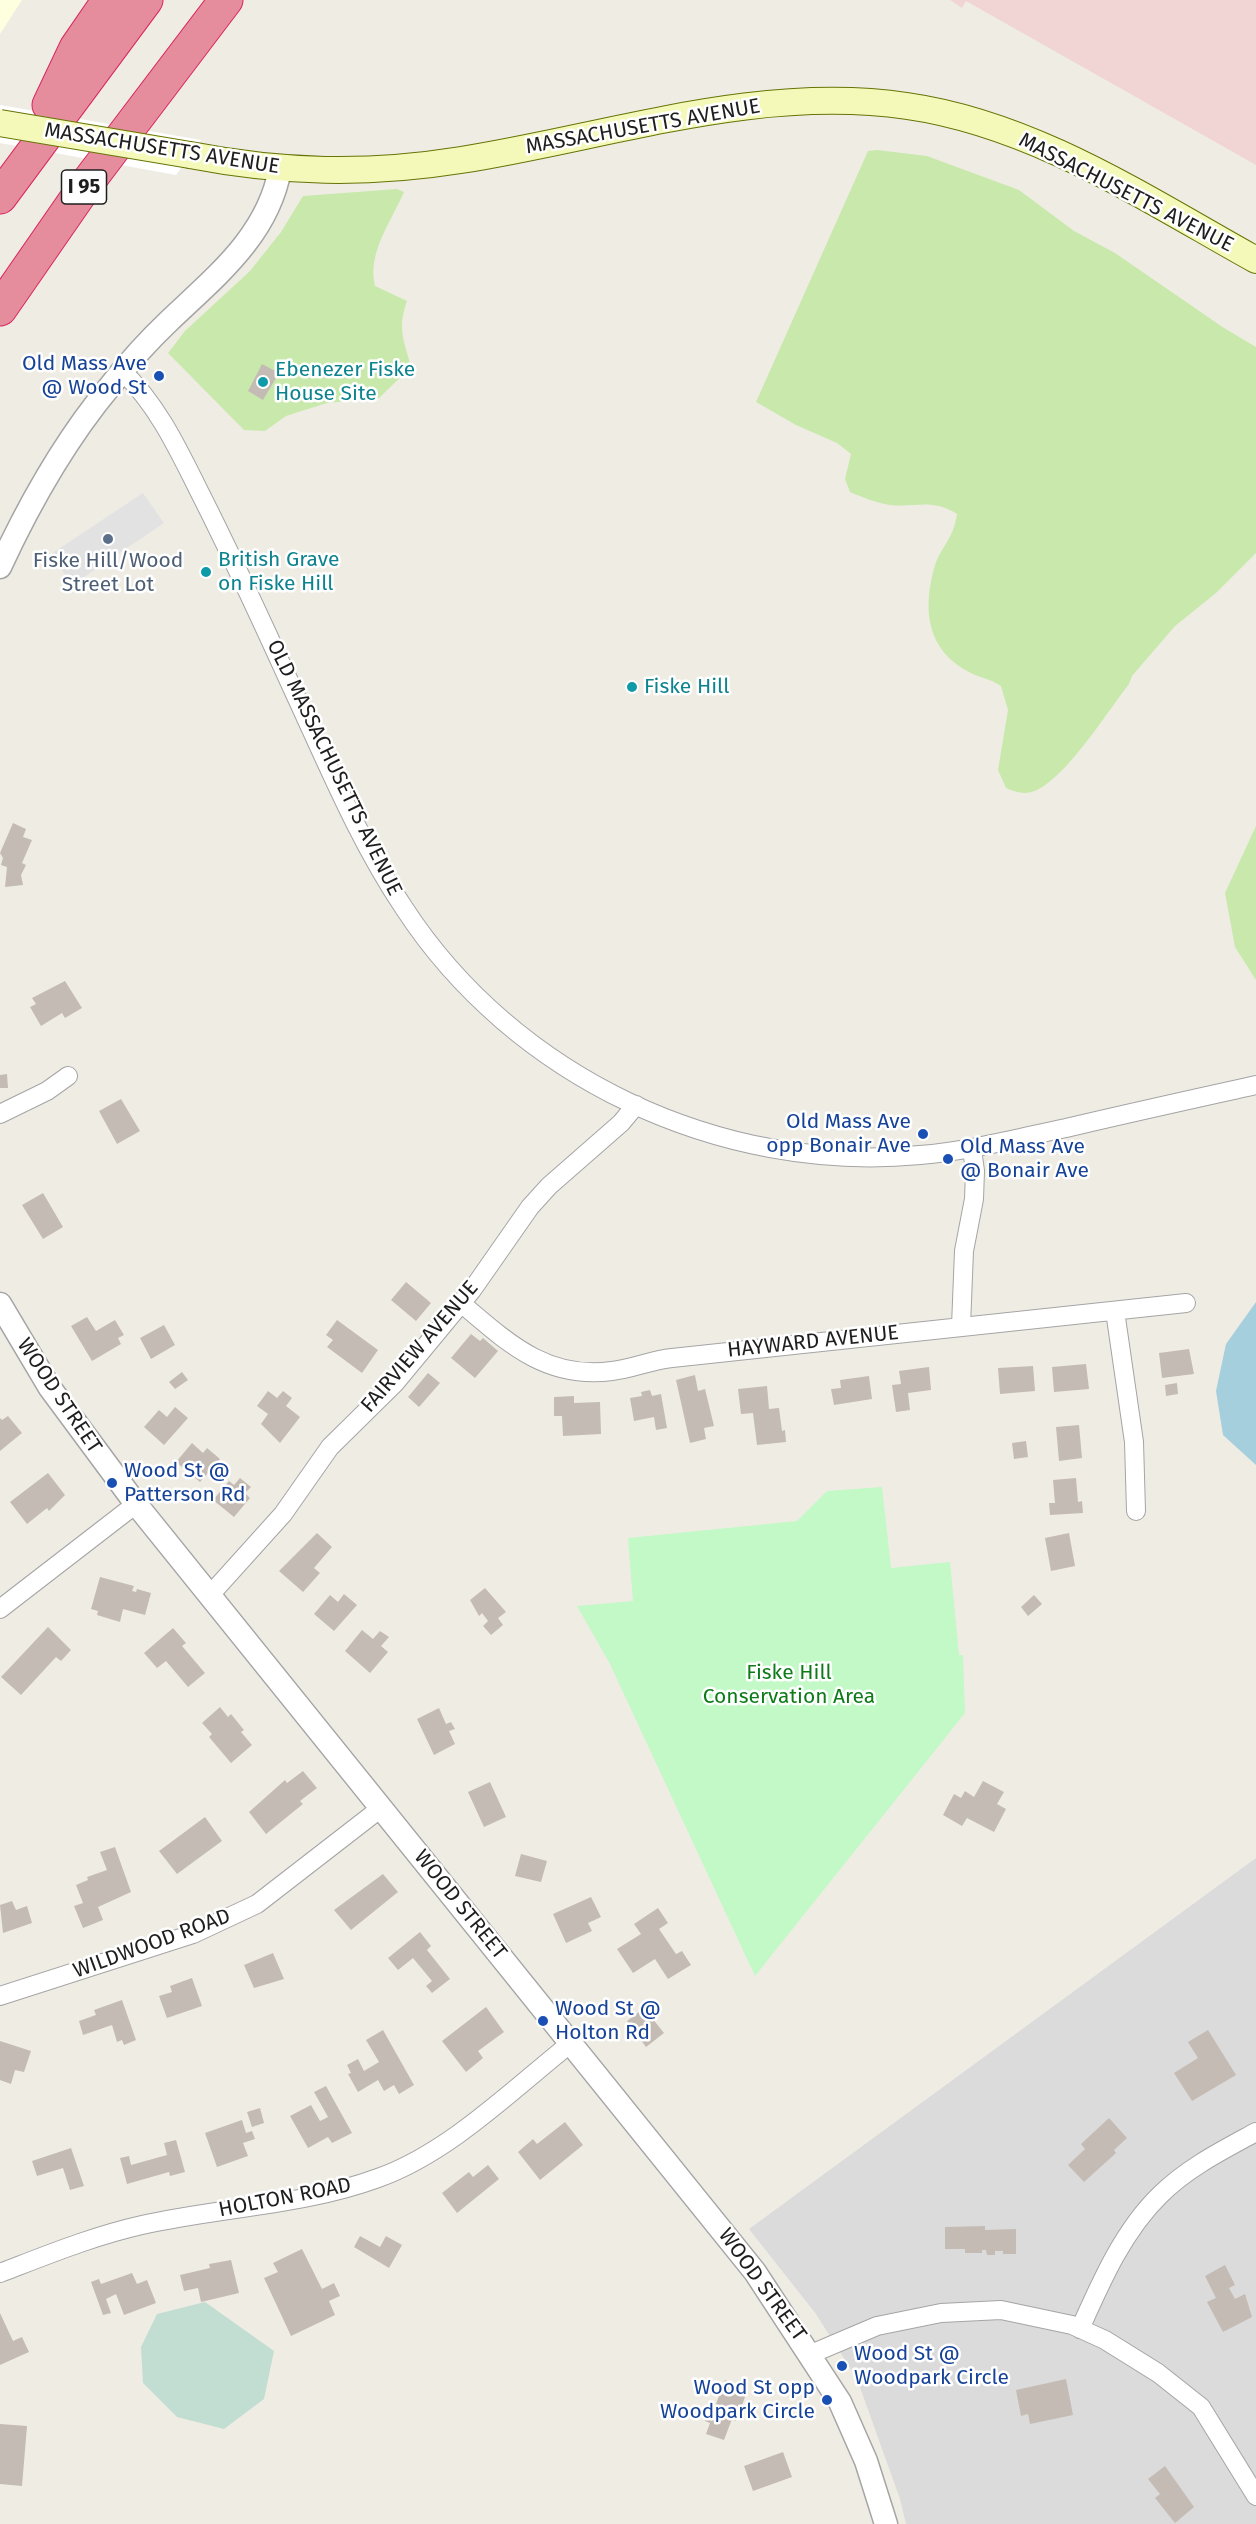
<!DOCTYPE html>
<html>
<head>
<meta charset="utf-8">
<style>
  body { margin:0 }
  canvas { display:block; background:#efece4 }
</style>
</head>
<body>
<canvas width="1256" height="2524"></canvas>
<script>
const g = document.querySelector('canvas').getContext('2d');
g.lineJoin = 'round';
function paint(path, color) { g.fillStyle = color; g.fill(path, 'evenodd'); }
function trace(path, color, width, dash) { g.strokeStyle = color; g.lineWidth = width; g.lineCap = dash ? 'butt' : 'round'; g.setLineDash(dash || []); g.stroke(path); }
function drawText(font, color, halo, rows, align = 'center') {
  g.font = font + ' "Fira Sans",sans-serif'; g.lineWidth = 5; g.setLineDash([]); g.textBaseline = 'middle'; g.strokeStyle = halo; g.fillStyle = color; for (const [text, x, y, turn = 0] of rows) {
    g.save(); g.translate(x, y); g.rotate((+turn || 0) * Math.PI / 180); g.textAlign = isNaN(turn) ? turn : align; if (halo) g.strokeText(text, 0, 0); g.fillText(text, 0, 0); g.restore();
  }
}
const residential = new Path2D(`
  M1256,1858V2524H906L900,2499L857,2379L816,2314L749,2229Z`);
const commercial = new Path2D(`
  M950,0H1256V165L966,1L962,8Z`);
const education = new Path2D(`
  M0,0H22L0,34Z`);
const grass = new Path2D(`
  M877,150L927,156L1019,190L1074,231L1115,253L1224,328L1256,347V553L1216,593L1175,626L1132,676L1129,684C1107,712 1068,775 1037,790C1026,795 1017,793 1006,788L998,770L1008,710L1001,686C991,679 981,678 971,673C926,651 922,609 935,565C942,545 953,540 957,514C931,498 917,508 890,505C876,503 862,497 850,492L845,479L851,454L837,443L796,425L756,402L868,151Z
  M397,189L404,192C391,222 367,253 375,286L407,301C397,329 404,340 411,367L379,398L327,403L286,416L265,431L244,430L168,353L185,331L250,271L281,232L303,196Z
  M1256,826V980L1235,947L1225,893Z`);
const wetland = new Path2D(`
  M205,2302L274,2351L264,2399L224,2429L177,2417L143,2383L141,2347L157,2314Z`);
const park = new Path2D(`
  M882,1487L891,1568L950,1562L959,1655H963L965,1713L755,1976L609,1662L577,1606L633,1601L628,1538L797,1521L827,1491Z`);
const parking = new Path2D(`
  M143,493L164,523L72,585L51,554Z`);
const water = new Path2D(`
  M1256,1302V1465L1223,1435L1216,1391L1226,1344Z`);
const pier = new Path2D(`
  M0,105L201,140L176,175L0,143Z`);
const building = new Path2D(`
  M262,364L279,373L263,400L248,391Z
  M13,823L26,829L23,837L32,840L22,863L26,865L21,875L23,885L5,887L7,867L1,865L3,858L0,853Z
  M65,981L82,1008L65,1018L62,1013L41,1026L30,1007L36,1004L32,998Z
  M7,1074L8,1088H0V1075Z
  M121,1099L140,1131L117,1144L99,1111Z
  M43,1193L63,1227L43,1239L22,1205Z
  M406,1282L431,1303L416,1321L391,1300Z
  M87,1317L96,1331L115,1320L124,1335L118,1338L121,1344L92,1361L71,1326Z
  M337,1320L378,1350L362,1373L327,1347L333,1340L326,1335Z
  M164,1325L175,1345L151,1359L140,1338Z
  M471,1334L480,1341L483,1338L498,1351L475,1378L451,1358Z
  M1189,1349L1194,1374L1162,1378L1159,1353Z
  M1086,1364L1089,1389L1054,1392L1052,1367Z
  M1033,1366L1035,1391L1000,1394L998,1368Z
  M929,1367L931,1390L908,1393L910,1410L896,1412L892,1385L901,1384L899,1371Z
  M182,1372L188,1380L175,1389L169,1382Z
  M428,1373L440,1383L419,1407L408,1397Z
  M695,1375L698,1391L705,1389L714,1426L704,1428L706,1439L690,1443L676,1380Z
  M869,1376L872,1399L834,1405L831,1389L841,1388L840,1380Z
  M1177,1383L1178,1394L1166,1396L1165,1385Z
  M767,1386L769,1409L779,1408L782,1431L785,1430L786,1442L757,1445L753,1413L741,1414L738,1389Z
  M650,1390L652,1396L661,1394L667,1428L656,1430L654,1417L634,1421L630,1398L642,1396L641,1392Z
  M268,1391L277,1398L283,1391L292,1398L286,1406L300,1417L280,1443L261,1424L268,1414L257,1406Z
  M574,1396V1403L600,1402L601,1434L563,1436L562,1416H554V1397Z
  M175,1407L188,1418L164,1445L144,1427L159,1410L167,1417Z
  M8,1416L22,1433L0,1451V1418L2,1420Z
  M1079,1425L1082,1458L1059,1461L1056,1427Z
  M1026,1441L1028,1457L1014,1459L1012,1443Z
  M192,1443L203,1453L207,1448L220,1459L200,1482L176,1462Z
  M48,1473L65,1495L49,1511L47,1508L27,1524L10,1502Z
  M240,1478L251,1487L245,1493L250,1498L234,1517L213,1500L229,1481L234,1485Z
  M1076,1478L1078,1502L1082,1501L1083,1513L1050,1515L1049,1503H1055L1053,1480Z
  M317,1533L332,1547L314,1568L320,1573L303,1592L279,1571Z
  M1069,1533L1075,1566L1051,1571L1045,1538Z
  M100,1577L134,1586L132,1591L136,1592L137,1589L151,1593L145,1615L123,1609L120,1622L97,1615L98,1611L91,1609Z
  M485,1588L506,1612L498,1618L503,1625L491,1635L483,1626L488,1621L482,1613L479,1616L470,1600Z
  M344,1594L357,1605L334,1631L314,1614L330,1595L338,1602Z
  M1034,1595L1042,1604L1028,1616L1021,1607Z
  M48,1627L71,1650L61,1661L56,1657L21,1695L1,1677Z
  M173,1628L186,1643L182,1646L205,1673L188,1687L166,1661L157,1668L144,1653Z
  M362,1630L373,1639L380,1631L389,1637L381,1646L388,1652L370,1673L345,1651Z
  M220,1707L228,1717L231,1714L244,1730L241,1732L252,1745L231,1763L209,1737L212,1734L202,1723Z
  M439,1708L446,1724L451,1722L455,1729L449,1731L455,1744L434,1755L417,1719Z
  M303,1771L317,1788L300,1801L303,1804L266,1834L249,1812L285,1780L287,1783Z
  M983,1781L1004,1792L997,1804L1006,1809L994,1832L967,1818L962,1826L943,1815L954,1794L961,1798L965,1791L974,1797Z
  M490,1782L506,1817L484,1827L468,1792Z
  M205,1817L222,1841L177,1874L159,1851Z
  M115,1847L131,1892L98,1907L103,1920L83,1928L74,1906L83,1903L76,1885L88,1880L87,1877L107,1870L100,1852Z
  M521,1854L547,1861L541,1882L515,1876Z
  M383,1874L398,1892L351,1930L334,1910Z
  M591,1897L601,1917L588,1923L592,1931L566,1943L553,1914Z
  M12,1901L16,1910L27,1906L32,1923L3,1933L0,1905Z
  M658,1908L668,1923L659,1929L676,1954L682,1951L691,1965L668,1979L655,1959L633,1973L617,1949L641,1934L634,1924Z
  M420,1932L431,1946L427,1950L450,1979L432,1993L426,1986L432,1981L413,1958L398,1970L388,1958Z
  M273,1953L284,1979L254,1988L244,1965Z
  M192,1978L202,2006L167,2018L159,1996L172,1992L170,1986Z
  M122,2000L136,2040L124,2045L122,2040L117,2042L112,2025L83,2035L79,2021L96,2015L94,2010Z
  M486,2007L504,2032L478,2051L483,2058L466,2072L442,2041Z
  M644,2008L664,2033L646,2047L627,2021Z
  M383,2030L414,2085L399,2094L394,2085L384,2091L378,2080L358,2092L348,2074L351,2073L347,2065L358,2059L364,2071L379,2062L366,2040Z
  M1208,2030L1236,2075L1192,2101L1174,2073L1198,2058L1188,2042Z
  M0,2041L31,2051L24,2072L15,2070L11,2084L0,2080Z
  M326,2086L352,2133L332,2143L328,2137L308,2148L290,2116L311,2105L320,2121L328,2117L314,2092Z
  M260,2108L264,2123L252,2127L247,2112Z
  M1109,2118L1127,2138L1114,2150L1116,2153L1084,2182L1068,2165L1085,2149L1081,2144Z
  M242,2120L246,2133L252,2131L255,2139L243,2143L248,2156L217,2167L205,2133Z
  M565,2122L583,2145L540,2180L518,2152L533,2139L537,2144Z
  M176,2140L185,2172L170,2176L169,2172L127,2184L120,2158L129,2156L131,2165L167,2155L164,2143Z
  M71,2148L84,2186L70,2190L63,2168L37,2176L32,2161Z
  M488,2165L499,2179L457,2213L442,2193L469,2172L473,2177Z
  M985,2226V2230L1016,2229V2254H1003V2251H995V2255H987L986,2250H982V2253H965V2249H945V2227Z
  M360,2236L380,2247L386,2236L402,2245L389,2268L354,2247Z
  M302,2249L322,2289L334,2283L340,2296L329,2301L335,2315L291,2336L264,2278L278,2272L273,2263Z
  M231,2260L239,2293L201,2302L198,2288L184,2291L180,2275L210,2268L209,2264Z
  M1225,2265L1235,2285L1229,2288L1235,2299L1245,2294L1252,2317L1223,2332L1207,2302L1216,2298L1205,2276Z
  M132,2273L137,2284L147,2280L156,2303L124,2315L116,2294L106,2299L111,2313L103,2315L91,2282L99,2279L101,2284Z
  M0,2313L13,2341L22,2337L29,2352L0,2365Z
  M1066,2379L1073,2415L1030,2424L1028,2414L1021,2416L1016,2390Z
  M725,2380L748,2389L736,2421L732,2419L724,2440L706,2434L710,2423L705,2421L709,2411L713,2412Z
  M0,2424L27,2426L22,2486L0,2484Z
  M783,2452L792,2477L753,2491L744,2466Z
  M1165,2466L1194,2507L1175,2523L1155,2498L1160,2494L1148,2479Z`);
const minor = new Path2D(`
  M122,371C158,405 179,451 201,495C234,560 264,626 294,692C328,765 359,841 404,908C514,1077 720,1174 920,1155C970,1151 1017,1138 1066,1128C1129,1113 1193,1099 1256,1085
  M0,1114L47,1091L68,1076
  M461,1303C507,1342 546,1380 612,1371C632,1369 651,1360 672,1358L1186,1303
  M1115,1311L1134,1442L1136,1511
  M961,1326L964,1251L974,1199L975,1171L972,1149
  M210,1595L283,1514L330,1447L395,1383L472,1290L530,1207L549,1186L621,1123L636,1105
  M0,1609L136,1504
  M0,1996L193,1934L257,1904L381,1808
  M0,2273C47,2255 93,2236 142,2225C221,2207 302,2206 378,2178C449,2153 513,2089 571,2043
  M1080,2329C1101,2282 1123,2231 1160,2195C1187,2168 1223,2150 1256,2132
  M811,2354L877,2326L941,2313L1001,2310L1072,2325L1105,2340L1158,2373L1201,2407L1256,2496`);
const tertiary = new Path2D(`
  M0,567C30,502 65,440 111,385C129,362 148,341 169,321C215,277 268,236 280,169
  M0,1304L50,1388L136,1504L755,2272L840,2402L866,2461L886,2524`);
const secondary = new Path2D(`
  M190,155C283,173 367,175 461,160C607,137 757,84 907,106C1034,124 1146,199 1256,260`);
const motorway = new Path2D(`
  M49,105L76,48L109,0
  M0,197L146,0
  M0,309L88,182L226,0`);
const secondaryBridge = new Path2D(`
  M0,123L190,155`);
const markers = [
  [159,376,6,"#1a4fb4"],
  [263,382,6,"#0f9aa8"],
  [108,539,6,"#5c6f8a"],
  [206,572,6,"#0f9aa8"],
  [632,687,6,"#0f9aa8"],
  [923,1134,6,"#1a4fb4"],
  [948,1159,6,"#1a4fb4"],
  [112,1483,6,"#1a4fb4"],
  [543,2021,6,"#1a4fb4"],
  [842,2366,6,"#1a4fb4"],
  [827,2400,6,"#1a4fb4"]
];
const shields = [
  [84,187,45]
];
const shieldNames = [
  ["I 95",84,187]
];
const streetNames = [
  ["MASSACHUSETTS AVENUE",643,127,-10],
  ["MASSACHUSETTS AVENUE",162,149,9],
  ["MASSACHUSETTS AVENUE",1126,193,27],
  ["OLD MASSACHUSETTS AVENUE",334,768,64],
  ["HAYWARD AVENUE",813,1342,-6],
  ["FAIRVIEW AVENUE",420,1347,-49],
  ["WOOD STREET",59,1396,56],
  ["WOOD STREET",460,1905,51],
  ["WILDWOOD ROAD",152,1944,-20],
  ["HOLTON ROAD",285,2198,-11],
  ["WOOD STREET",762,2285,54]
];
const transitNames = [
  ["Old Mass Ave",147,364,"right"],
  ["@ Wood St",147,388,"right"],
  ["Old Mass Ave",911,1122,"right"],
  ["opp Bonair Ave",911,1146,"right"],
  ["Old Mass Ave",960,1147],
  ["@ Bonair Ave",960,1171],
  ["Wood St @",124,1471],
  ["Patterson Rd",124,1495],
  ["Wood St @",555,2009],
  ["Holton Rd",555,2033],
  ["Wood St @",854,2354],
  ["Woodpark Circle",854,2378],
  ["Wood St opp",815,2388,"right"],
  ["Woodpark Circle",815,2412,"right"]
];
const cultureNames = [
  ["Ebenezer Fiske",275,370],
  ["House Site",275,394],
  ["British Grave",218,560],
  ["on Fiske Hill",218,584],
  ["Fiske Hill",644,687]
];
const serviceNames = [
  ["Fiske Hill/Wood",108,561],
  ["Street Lot",108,585]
];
const parkNames = [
  ["Fiske Hill",789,1673],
  ["Conservation Area",789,1697]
];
paint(residential, '#dcdbdb');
paint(commercial, '#f0d5d4');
paint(education, '#feffde');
paint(grass, '#c8e9ab');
paint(wetland, '#c2ddd1');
paint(park, '#c2f9c7');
paint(parking, '#e2e2e2');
paint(water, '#a5cfdc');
paint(pier, '#fff');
paint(building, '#c4bbb4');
trace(minor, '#a5a5a5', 20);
trace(tertiary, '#a5a5a5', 25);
trace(secondary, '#667406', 28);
trace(motorway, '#d82660', 35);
trace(minor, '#fff', 18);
trace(tertiary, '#fff', 22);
trace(secondary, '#f4f9b9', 26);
trace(motorway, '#e58d9c', 33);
trace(secondaryBridge, '#667406', 28, []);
trace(secondaryBridge, '#f4f9b9', 26);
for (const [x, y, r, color] of markers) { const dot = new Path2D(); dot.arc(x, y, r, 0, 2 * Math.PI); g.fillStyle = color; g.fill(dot); trace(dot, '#fff', 2); }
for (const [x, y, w] of shields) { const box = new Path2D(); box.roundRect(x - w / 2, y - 17, w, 34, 4.5); g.fillStyle = '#fff'; g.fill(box); trace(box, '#1e1e1e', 1.5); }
drawText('bold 20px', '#1e1e1e', null, shieldNames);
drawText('21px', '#1e1e1e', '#fff', streetNames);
drawText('21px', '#164399', '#fff', transitNames, 'left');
drawText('21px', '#0d838f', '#fff', cultureNames, 'left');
drawText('21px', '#4e5e75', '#fff', serviceNames);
drawText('21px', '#0d7c18', '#fff', parkNames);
</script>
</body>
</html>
